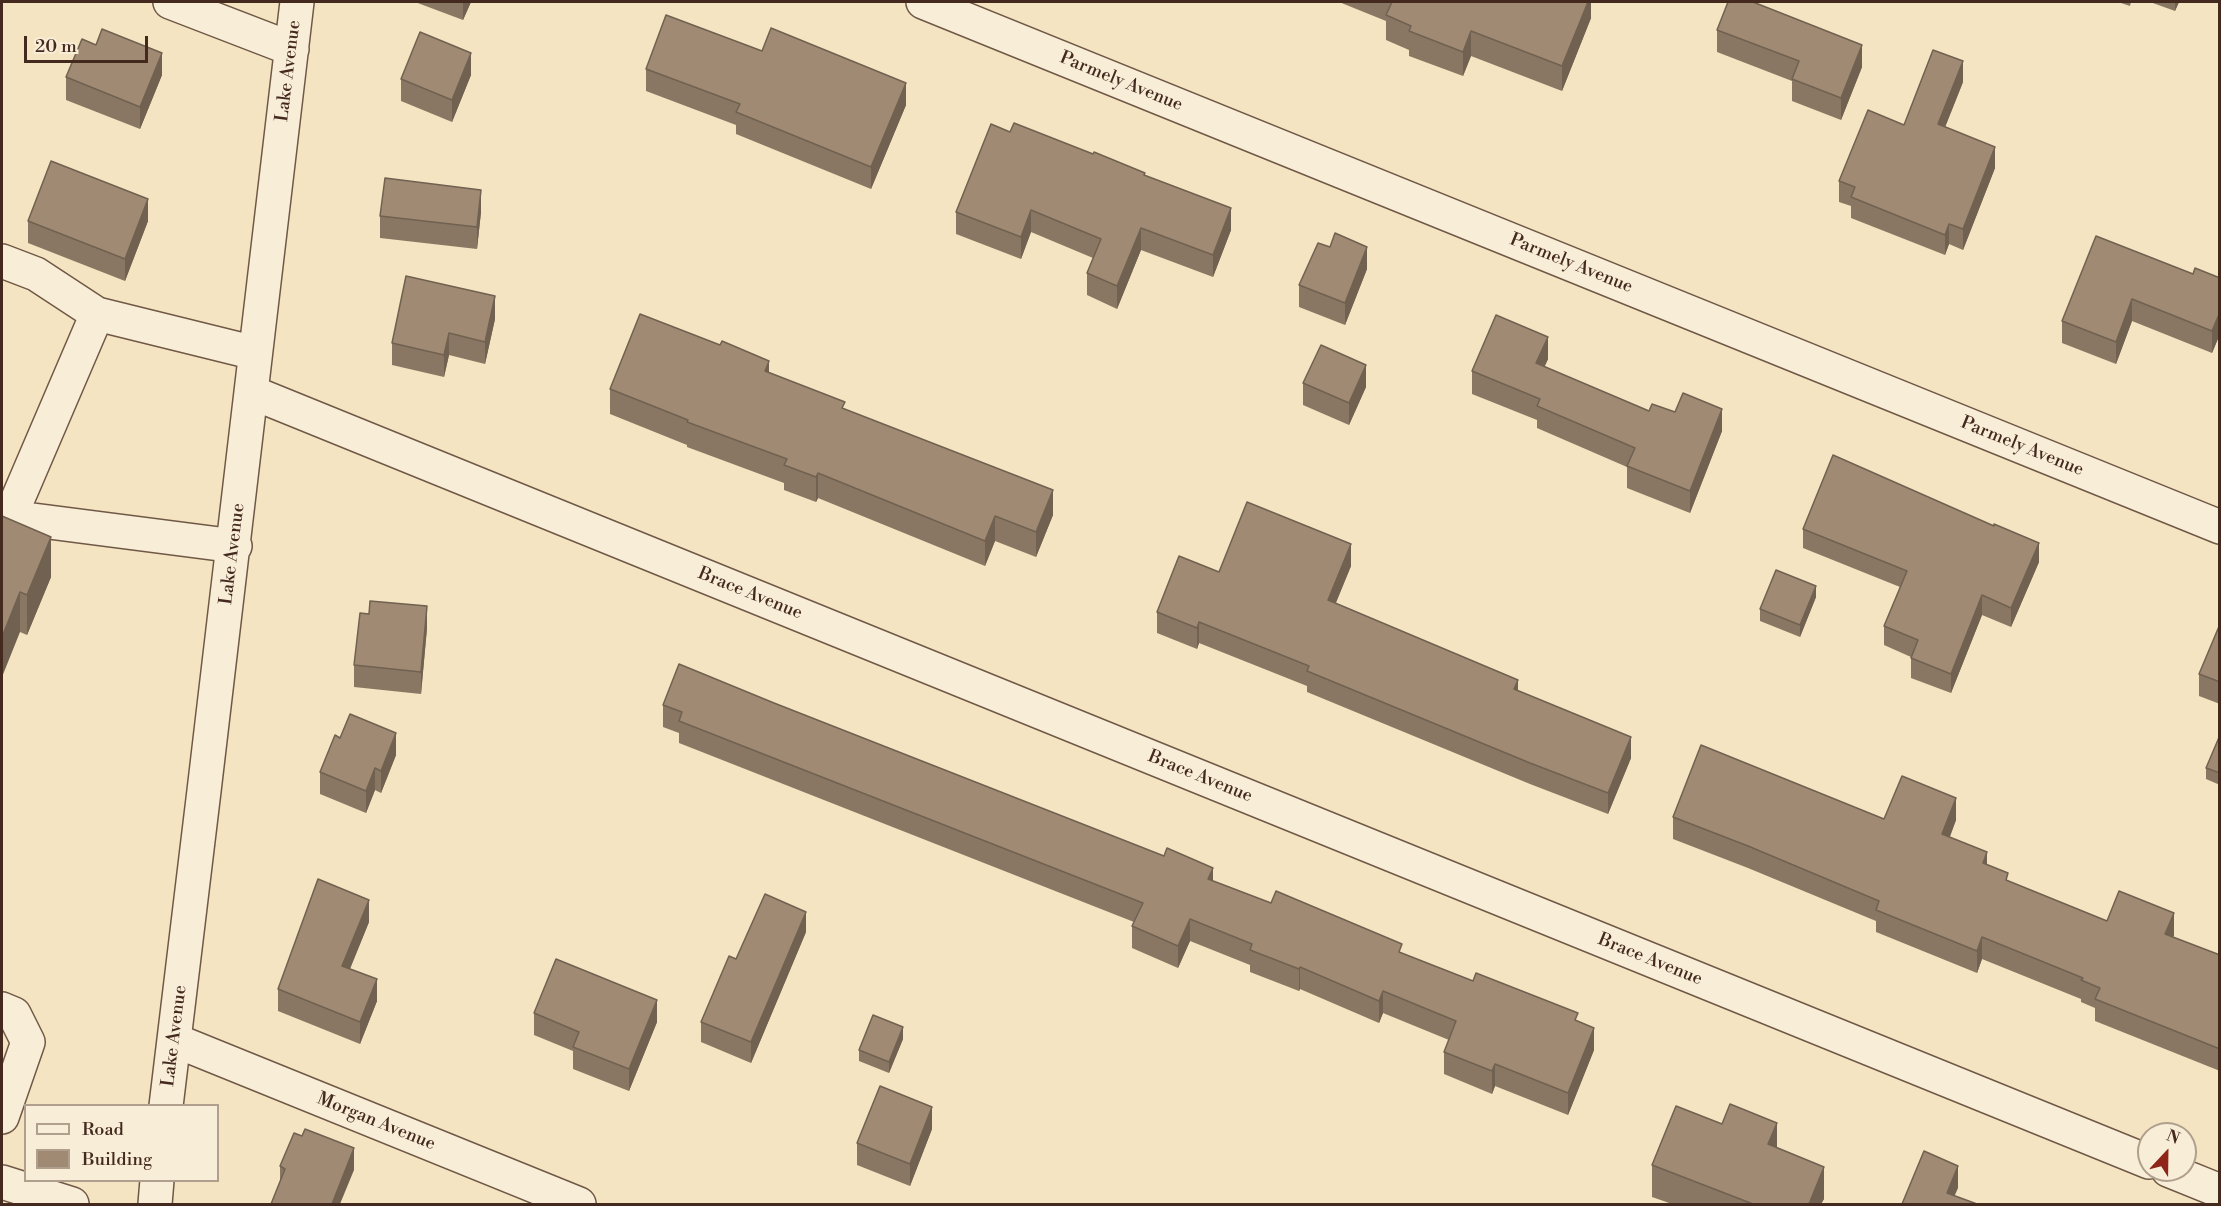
<!DOCTYPE html>
<html>
<head>
<meta charset="utf-8">
<style>
  body { margin:0 }
  #map { position:relative; width:2221px; height:1206px; overflow:hidden; background:#f5e4c1; font-family:"Libre Bodoni",serif }
  canvas { display:block }
  .frame { position:absolute; inset:0; border:3px solid #44291e; pointer-events:none }
  .legend { position:absolute; left:24px; top:1104px; width:195px; height:78px; box-sizing:border-box; background:#f8edd7; border:2px solid #b09f8d; margin:0; padding:8px 10px; list-style:none; font-size:18px; color:#44291e }
  .legend li { display:flex; align-items:center; gap:12px; height:30px }
  .legend b { width:30px; border:2px solid #b09f8d }
  .north { position:absolute; left:2137px; top:1122px; width:60px; height:60px; box-sizing:border-box; background:#f8edd7; border:2px solid #b09f8d; border-radius:50%; rotate:22deg; font-size:16px; font-weight:700; line-height:24px; text-align:center; color:#44291e }
  .north::after { content:''; display:block; margin:auto; width:21px; height:27px; background:#8f2418; clip-path:polygon(50% 0,100% 100%,50% 72%,0 100%) }
  .scale { position:absolute; left:24px; top:36px; width:124px; height:27px; box-sizing:border-box; border:3px solid #44291e; border-top:0; padding-left:8px; font-size:18px; line-height:21px; white-space:nowrap; color:#44291e; -webkit-text-stroke:4px #f8edd7; paint-order:stroke }
</style>
</head>
<body>
<div id="map">
<canvas width="2221" height="1206"></canvas>
<div class="frame"></div>
<ul class="legend">
<li><b style="height:8px;background:#f8edd7"></b>Road</li>
<li><b style="height:16px;background:#a08a73"></b>Building</li>
</ul>
<div class="north">N</div>
<div class="scale">20 m</div>
</div>
<script>
const g = document.querySelector('canvas').getContext('2d');
g.lineJoin = 'round';
function trace(path, color, width, dash) { g.strokeStyle = color; g.lineWidth = width; g.lineCap = dash ? 'butt' : 'round'; g.setLineDash(dash || []); g.stroke(path); }
function paint(path, color) { g.fillStyle = color; g.fill(path, 'evenodd'); }
function drawText(font, color, halo, rows, align = 'center') {
  g.font = font + ' "Libre Bodoni",serif'; g.lineWidth = 5; g.setLineDash([]); g.textBaseline = 'middle'; g.strokeStyle = halo; g.fillStyle = color; for (const [text, x, y, turn = 0] of rows) {
    g.save(); g.translate(x, y); g.rotate((+turn || 0) * Math.PI / 180); g.textAlign = isNaN(turn) ? turn : align; if (halo) g.strokeText(text, 0, 0); g.fillText(text, 0, 0); g.restore();
  }
}
const minor = new Path2D(`
  M170,2L292,49
  M923,2L2220,527
  M2,261L36,274L97,314
  M251,392L2149,1162
  M235,546L10,517L97,314L255,353
  M2,1009L14,1014L28,1042L2,1117
  M174,1040L579,1204
  M166,1106C210,738 256,370 297,2
  M2168,1170L2220,1191
  M2,1182L72,1204
  M155,1204L157,1180`);
const wall = new Path2D(`
  M415,2H471L463,20Z
  M1339,2H1591V18L1562,91L1471,56L1463,76L1409,56V50L1386,40V21Z
  M2118,2H2131L2130,6Z
  M2150,2H2179L2175,11Z
  M1717,30L1862,67L1841,120L1792,101V81L1717,52Z
  M646,69L906,105L871,189L736,134V125L646,91Z
  M162,75L140,129L66,100V77Z
  M471,75L452,122L401,101V79Z
  M1963,82L1945,127L1995,168L1963,250L1949,244L1945,255L1851,218V206L1839,202V181L1904,125Z
  M1010,132L1145,176L1231,230L1213,277L1141,250L1117,309L1087,295V273L1093,258L1031,232L1021,259L956,234V212Z
  M481,212L477,249L380,238V216Z
  M28,221H148L125,281L28,243Z
  M1367,269L1345,325L1299,307V285Z
  M2193,274L2220,278V334L2212,353L2132,321L2116,364L2062,343V321Z
  M495,319L485,364L449,355L444,377L392,365V343Z
  M1548,359L1544,367L1649,411L1722,431L1690,513L1627,488V467L1537,428V420L1472,394V371Z
  M769,372L845,409L1053,515L1036,557L995,541L985,566L818,498L816,502L784,490V483L687,447V445L610,414V389Z
  M2220,380V423L2218,422V385Z
  M1303,383L1366,387L1349,425L1303,405Z
  M2,516L51,577L27,635L20,632Z
  M1803,529L2039,562L2011,627L1982,615L1951,693L1911,678V657L1884,645V626L1900,587L1803,548Z
  M1351,566L1336,603L1518,691L1631,758L1608,814L1530,784L1307,692V686L1199,643L1197,649L1157,633V612L1219,572Z
  M1816,597L1800,637L1760,621V609Z
  M2220,624V704L2199,696V674Z
  M427,628L421,694L354,687V665Z
  M774,703L1213,881L1402,953L1473,981L1578,1022L1594,1050L1568,1115L1495,1086L1492,1094L1444,1074V1052L1449,1040L1383,1013L1379,1023L1300,989L1299,991L1250,972V965L1190,941L1178,968L1132,948V926L1134,922L679,743V733L663,727V705Z
  M2220,735V785L2206,779V768Z
  M396,755L381,793L375,790L366,813L320,794V772Z
  M1673,817L1956,820L1950,837L2008,881L2107,921L2174,935L2173,937L2220,955V1071L2095,1021V1008L2081,1002V999L1982,959L1977,973L1876,932V921L1748,868L1673,839Z
  M369,922L350,969L377,1001L360,1044L278,1011V989Z
  M806,932L751,1063L701,1042V1022L736,959Z
  M534,1013L657,1022L629,1091L573,1069V1051L534,1035Z
  M903,1039L889,1073L859,1061V1050Z
  M1722,1124L1777,1148L1824,1199L1821,1204H1672L1652,1197V1165Z
  M932,1129L910,1186L857,1165V1143Z
  M280,1166L354,1170L280,1182Z`);
const shadedWall = new Path2D(`
  M463,2H471L463,20Z
  M1588,2H1591V18L1562,91V66Z
  M2175,2H2179L2175,11Z
  M1471,31V56L1463,76V52Z
  M1862,45V67L1841,120V98Z
  M162,53V75L140,129V107Z
  M471,53V75L452,122V100Z
  M1963,61V82L1938,145V124Z
  M906,83V105L871,189V167Z
  M1995,147V168L1963,250V229Z
  M481,190V212L477,249V227Z
  M148,199V221L125,281V259Z
  M1231,208V230L1213,277V255Z
  M1031,210V232L1021,259V237Z
  M1949,224V244L1945,255V235Z
  M1141,228V250L1117,309V286Z
  M1367,247V269L1345,325V303Z
  M495,296V319L485,364V342Z
  M2132,299V321L2116,364V342Z
  M2220,312V334L2212,353V331Z
  M449,333V355L444,377V355Z
  M1548,337V359L1536,386V363Z
  M769,361V386L765,371Z
  M1366,365V387L1349,425V403Z
  M1722,409V431L1690,513V491Z
  M818,473V498L816,502V477Z
  M1053,490V515L1036,557V532Z
  M995,516V541L985,566V541Z
  M51,537V577L27,635V595Z
  M2039,543V562L2011,627V608Z
  M1351,544V566L1328,621V600Z
  M1816,586V597L1800,637V625Z
  M20,592V632L2,677V637Z
  M1982,595V615L1951,693V674Z
  M427,606V628L421,694V672Z
  M1199,622V643L1197,649V628Z
  M1518,680V701L1514,689Z
  M396,733V755L381,793V771Z
  M1631,737V758L1608,814V793Z
  M375,768V790L366,813V791Z
  M1956,798V820L1942,856V834Z
  M1987,852V874L1983,863Z
  M1213,868V890L1208,879Z
  M369,900V922L342,988V966Z
  M806,912V932L751,1063V1042Z
  M2174,913V935L2165,956V934Z
  M1190,919V941L1178,968V946Z
  M1982,937V959L1977,973V951Z
  M1300,967V989L1299,991V969Z
  M377,979V1001L360,1044V1022Z
  M1383,991V1013L1379,1023V1001Z
  M657,1000V1022L629,1091V1069Z
  M903,1027V1039L889,1073V1062Z
  M1594,1028V1050L1568,1115V1093Z
  M1495,1064V1086L1492,1094V1071Z
  M932,1107V1129L910,1186V1164Z
  M1777,1123V1155L1768,1144Z
  M354,1148V1170L340,1204H332Z
  M1958,1166V1188L1951,1204L1947,1193Z
  M1824,1167V1199L1821,1204H1809Z`);
const building = new Path2D(`
  M1392,2H1588L1562,66L1471,31L1463,52L1409,31L1411,26L1386,15Z
  M1728,2H1753L1862,45L1841,98L1792,79L1799,61L1717,30Z
  M666,15L762,51L771,28L906,83L871,167L736,112L740,104L646,69Z
  M102,29L162,53L140,107L66,77L82,39L96,45Z
  M420,32L471,53L452,100L401,79Z
  M1933,50L1963,61L1938,124L1995,147L1963,229L1949,224L1945,235L1851,197L1855,187L1839,181L1868,110L1904,125Z
  M1014,123L1093,154L1094,152L1145,173L1144,175L1231,208L1213,255L1141,228L1117,286L1087,273L1101,239L1031,210L1021,237L956,212L991,124L1010,132Z
  M51,161L148,199L125,259L28,221Z
  M385,178L481,190L477,227L380,216Z
  M1335,233L1367,247L1345,303L1299,285L1318,243L1330,247Z
  M2096,236L2193,274L2195,268L2220,278V312L2212,331L2132,299L2116,342L2062,321Z
  M406,276L495,296L485,342L449,333L444,355L392,343Z
  M640,314L720,345L722,341L769,361L765,371L845,402L842,408L1053,490L1036,532L995,516L985,541L818,473L816,477L784,465L787,459L687,422L688,420L610,389Z
  M1496,315L1548,337L1536,363L1649,411L1652,404L1675,412L1683,393L1722,409L1690,491L1627,466L1635,448L1537,406L1540,399L1472,371Z
  M1321,345L1366,365L1349,403L1303,383Z
  M1833,455L1994,526V524L2039,543L2011,608L1982,595L1951,674L1911,658L1918,640L1884,626L1907,571L1803,529Z
  M1247,502L1351,544L1328,600L1518,680L1514,689L1631,737L1608,793L1530,763L1307,671L1309,666L1199,622L1197,628L1157,612L1179,556L1219,572Z
  M2,516L51,537L27,595L20,592L2,637Z
  M1776,570L1816,586L1800,625L1760,609Z
  M370,601L427,606L421,672L354,665L360,613L369,614Z
  M2220,624V682L2199,674Z
  M679,664L774,703L1164,856L1167,848L1213,868L1208,879L1271,903L1276,891L1402,944L1399,952L1473,981L1476,973L1578,1013L1575,1020L1594,1028L1568,1093L1495,1064L1492,1071L1444,1052L1456,1021L1383,991L1379,1001L1300,967L1299,969L1250,950L1252,944L1190,919L1178,946L1132,926L1143,903L679,721L682,712L663,705Z
  M350,714L396,733L381,771L375,768L366,791L320,772L335,735L340,738Z
  M2220,735V773L2206,768Z
  M1701,745L1884,819L1902,776L1956,798L1942,834L1987,852L1983,863L2008,873L2006,880L2107,921L2119,891L2174,913L2165,934L2220,955V1049L2095,999L2100,988L2081,980L2083,978L1982,937L1977,951L1876,910L1879,901L1748,846L1673,817Z
  M318,879L369,900L342,966L377,979L360,1022L278,989Z
  M765,894L806,912L751,1042L701,1022L729,956L736,959Z
  M556,959L657,1000L629,1069L573,1047L579,1032L534,1013Z
  M873,1015L903,1027L889,1062L859,1050Z
  M880,1086L932,1107L910,1164L857,1143Z
  M1730,1104L1777,1123L1768,1144L1824,1167L1809,1204H1753L1652,1165L1676,1106L1722,1124Z
  M305,1129L354,1148L332,1204H271L285,1169L280,1166L294,1133L302,1136Z
  M1924,1151L1958,1166L1947,1193L1977,1204H1902Z`);
const streetNames = [
  ["Lake Avenue",289,71,-83],
  ["Parmely Avenue",1121,82,22],
  ["Parmely Avenue",1571,264,22],
  ["Parmely Avenue",2022,447,22],
  ["Lake Avenue",233,554,-83],
  ["Brace Avenue",750,594,22],
  ["Brace Avenue",1200,777,22],
  ["Brace Avenue",1650,960,22],
  ["Lake Avenue",175,1036,-83],
  ["Morgan Avenue",376,1122,22]
];
trace(minor, '#705847', 36);
trace(minor, '#f8edd7', 33);
paint(wall, '#8a7763');
paint(shadedWall, '#706150');
paint(building, '#a08a73');
trace(building, '#706150', 1.5);
drawText('18px', '#44291e', '#f8edd7', streetNames);
</script>
</body>
</html>
